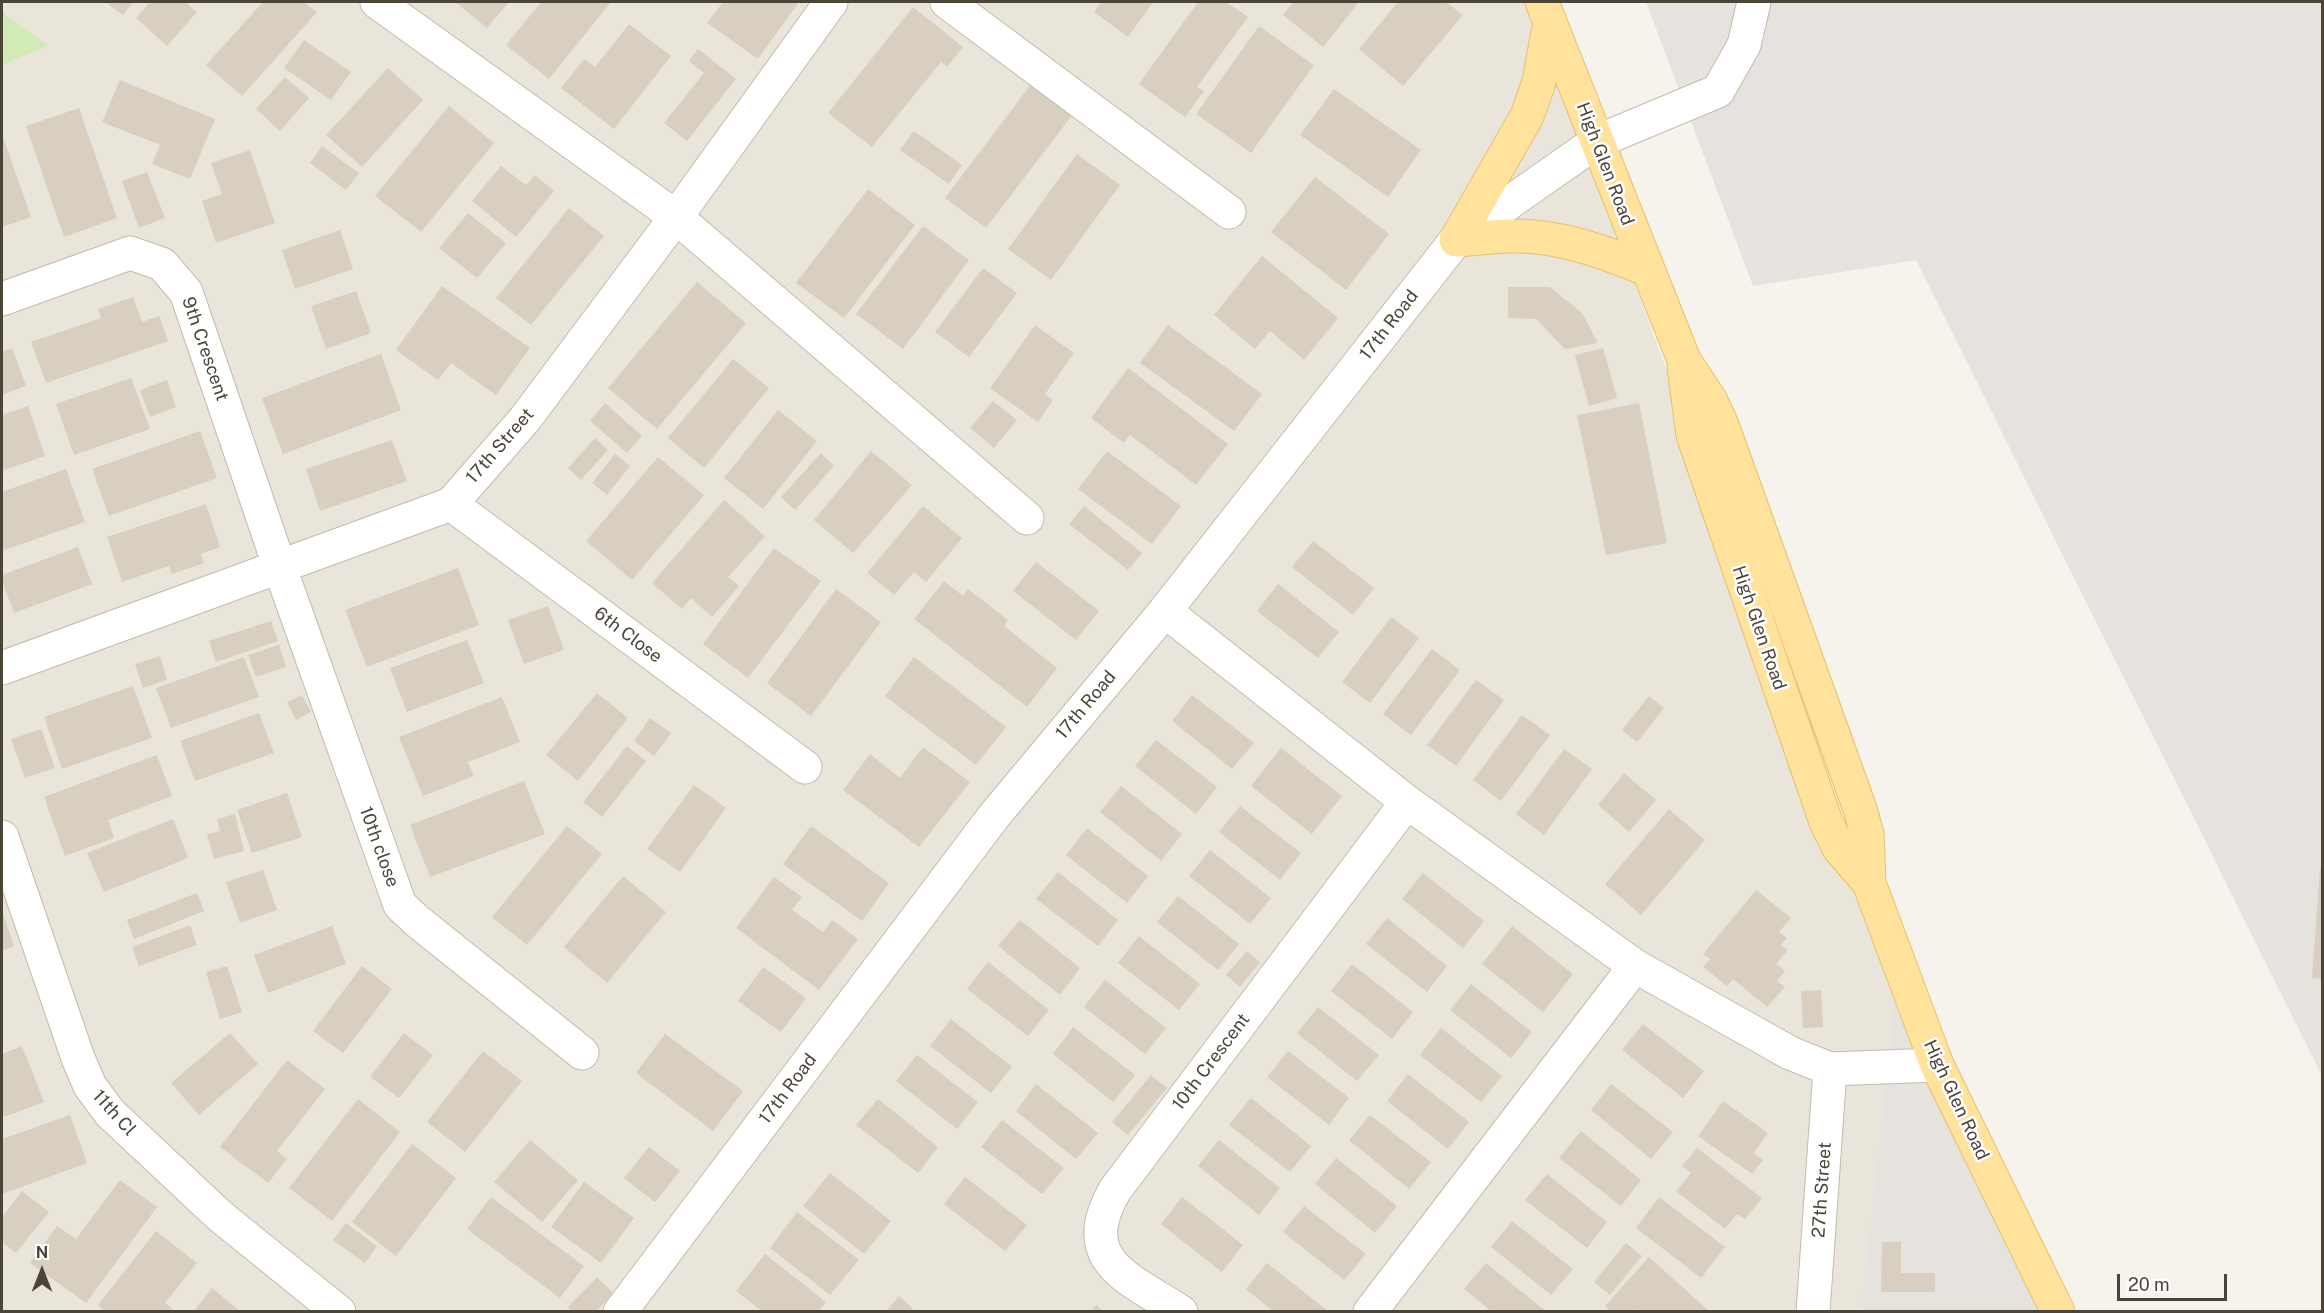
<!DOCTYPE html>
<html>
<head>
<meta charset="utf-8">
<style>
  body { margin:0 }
  #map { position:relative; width:2324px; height:1313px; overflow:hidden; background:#f6f3ec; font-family:"Public Sans",sans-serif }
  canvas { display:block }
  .frame { position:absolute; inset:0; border:3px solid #4b4439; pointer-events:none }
  .north { position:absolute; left:12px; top:1241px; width:60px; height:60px; -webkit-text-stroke:4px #fff; paint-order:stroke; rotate:0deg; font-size:16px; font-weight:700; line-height:24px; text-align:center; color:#4b4439 }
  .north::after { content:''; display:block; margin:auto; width:21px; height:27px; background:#4b4439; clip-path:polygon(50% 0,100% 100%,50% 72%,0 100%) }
  .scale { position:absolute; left:2117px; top:1274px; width:110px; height:27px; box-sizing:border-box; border:3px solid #4b4439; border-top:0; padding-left:8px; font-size:18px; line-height:21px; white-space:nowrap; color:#4b4439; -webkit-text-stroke:4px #fff; paint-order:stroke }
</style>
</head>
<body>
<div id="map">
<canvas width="2324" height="1313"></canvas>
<div class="frame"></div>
<div class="north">N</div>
<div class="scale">20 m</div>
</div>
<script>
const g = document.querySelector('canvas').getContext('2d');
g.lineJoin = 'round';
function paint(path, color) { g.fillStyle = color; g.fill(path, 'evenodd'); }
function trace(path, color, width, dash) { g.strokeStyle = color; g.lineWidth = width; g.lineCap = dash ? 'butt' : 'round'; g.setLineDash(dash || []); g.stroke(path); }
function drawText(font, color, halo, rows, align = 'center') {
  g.font = font + ' "Public Sans",sans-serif'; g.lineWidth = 5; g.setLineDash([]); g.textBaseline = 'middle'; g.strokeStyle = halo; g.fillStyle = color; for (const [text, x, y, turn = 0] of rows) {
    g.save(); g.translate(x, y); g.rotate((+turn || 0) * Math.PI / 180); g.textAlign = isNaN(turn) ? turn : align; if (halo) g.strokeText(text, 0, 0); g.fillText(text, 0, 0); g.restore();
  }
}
const residential = new Path2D(`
  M2,2H1531L1895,991L1860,1311H2V65L49,46L2,12Z`);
const industrial = new Path2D(`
  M1646,2H2322V1076L1916,260L1753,286Z
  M1895,991L2058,1311H1860Z`);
const green = new Path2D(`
  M2,12L49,46L2,65Z`);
const building = new Path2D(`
  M105,2H133L123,15Z
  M150,2H185L197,12L167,46L136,18Z
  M263,2H304L317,12L242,96L206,65Z
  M455,2H509L487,28Z
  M541,2H611L549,79L506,45Z
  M723,2H799L758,59L707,23Z
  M1101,2H1153L1128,37L1094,12Z
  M1198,2H1226L1248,17L1197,87L1204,91L1185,117L1139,84Z
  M1293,2H1359L1323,47L1283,15Z
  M1398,2H1446L1463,15L1403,86L1359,49Z
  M913,7L963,47L947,67L941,62L872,147L828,113Z
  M629,24L671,56L614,129L561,88L584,59L595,67Z
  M1259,26L1314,65L1251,153L1196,114Z
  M304,40L351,72L331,100L284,68Z
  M698,49L736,79L687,141L664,123L704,73L689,61Z
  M388,68L423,100L362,167L326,135Z
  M285,77L309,98L280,131L256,109Z
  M120,80L215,119L190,179L152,164L160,145L102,122Z
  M1032,83L1073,114L986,228L945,198Z
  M1334,89L1421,150L1388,197L1300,135Z
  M449,106L494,143L421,232L375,196Z
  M79,108L117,218L64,237L26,126Z
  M914,131L962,165L949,184L900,150Z
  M2,134L31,217L2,227Z
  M322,146L359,173L346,190L310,163Z
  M250,150L275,223L216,243L202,201L222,194L211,163Z
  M1077,154L1120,185L1051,280L1008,249Z
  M501,166L526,185L535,175L554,191L516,237L472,201Z
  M147,172L165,218L139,228L122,181Z
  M1315,177L1389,234L1346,290L1271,232Z
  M868,189L915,225L844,318L796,283Z
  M569,208L604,236L531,325L496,298Z
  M468,213L506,243L477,278L439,248Z
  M923,226L969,260L903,349L856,314Z
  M340,230L353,269L295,289L282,250Z
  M1262,256L1338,318L1304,360L1270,331L1255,349L1214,315Z
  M983,268L1017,293L969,357L935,332Z
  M697,282L746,323L657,429L608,388Z
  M442,286L530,348L496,395L451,363L438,380L396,350Z
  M1508,287H1550L1582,313L1598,343L1565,349L1536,319L1508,318Z
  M356,291L371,333L326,349L311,306Z
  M133,297L142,322L159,316L168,341L46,383L31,342L101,318L98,309Z
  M1035,325L1074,353L1045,394L1053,400L1038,422L990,388Z
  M1168,325L1262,394L1234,431L1140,363Z
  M12,348L26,386L2,395V352Z
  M1603,348L1617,398L1589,406L1575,355Z
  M381,354L401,410L283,454L262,398Z
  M733,359L769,388L704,468L668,438Z
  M1128,368L1228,444L1196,485L1130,435L1124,443L1091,418Z
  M131,378L150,429L74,455L56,404Z
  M167,380L176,407L150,417L140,390Z
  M993,401L1017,420L994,448L970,428Z
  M605,403L642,436L627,453L590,421Z
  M1639,403L1667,543L1606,555L1577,415Z
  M28,406L45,456L2,471V415Z
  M778,410L817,441L763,509L724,478Z
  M200,431L217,478L109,516L92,469Z
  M595,438L608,450L581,480L568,468Z
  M392,440L407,481L320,511L306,469Z
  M871,451L912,485L853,553L814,520Z
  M1107,451L1181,506L1152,544L1078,489Z
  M821,453L834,466L795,510L781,497Z
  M615,454L630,466L607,495L592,483Z
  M658,457L704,495L632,580L586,541Z
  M66,469L85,522L2,551V492Z
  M724,500L765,536L728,577L739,586L712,617L691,598L682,609L652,583Z
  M206,504L220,547L201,554L204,563L172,574L169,566L122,582L107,537Z
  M923,506L962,538L926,582L914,572L894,595L867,573Z
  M1084,506L1142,553L1128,570L1069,524Z
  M1313,541L1374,588L1353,615L1292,567Z
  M78,547L92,584L14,613L2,581V575Z
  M774,548L821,581L748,678L703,644Z
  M1036,562L1099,611L1076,640L1013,591Z
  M458,568L479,625L367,667L345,610Z
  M944,581L963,596L968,589L1008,620L1004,626L1057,668L1027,707L914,619Z
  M1278,584L1339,632L1318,658L1257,611Z
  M836,589L881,622L811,716L767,683Z
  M548,606L564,650L524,664L508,620Z
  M1391,617L1419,638L1370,703L1342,682Z
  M271,621L278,641L216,662L209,641Z
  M467,640L484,683L407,712L390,668Z
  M279,645L286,667L256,677L248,655Z
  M1432,649L1460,670L1411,735L1383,714Z
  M160,656L167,680L143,688L135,664Z
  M244,657L259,697L171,728L156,688Z
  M914,657L1006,727L976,765L885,696Z
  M1476,680L1504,700L1456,766L1427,745Z
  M133,686L152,738L62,769L44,717Z
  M597,693L628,718L578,781L546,755Z
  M302,695L311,712L296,720L287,702Z
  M1192,695L1254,743L1232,769L1172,721Z
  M1649,696L1664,708L1637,742L1622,730Z
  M502,697L520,742L468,762L474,776L423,796L399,737Z
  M259,713L274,753L195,781L180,741Z
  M1522,715L1550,735L1501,801L1473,780Z
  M650,718L671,733L654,756L634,741Z
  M41,729L55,768L25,778L11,739Z
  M1156,740L1217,787L1196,814L1135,766Z
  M627,746L646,761L602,817L583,802Z
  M923,747L970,782L919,847L843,790L870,754L900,778Z
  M1281,748L1342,796L1312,834L1251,786Z
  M1564,749L1592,769L1544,835L1516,814Z
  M157,755L172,796L108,820L114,838L65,856L44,797Z
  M1624,773L1656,800L1629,832L1598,805Z
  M524,781L545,834L430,877L410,825Z
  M694,785L726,808L680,872L647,849Z
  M1121,786L1182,834L1161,861L1100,812Z
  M287,793L302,837L252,853L237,810Z
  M1240,806L1301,853L1280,880L1219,832Z
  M1669,809L1705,840L1641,915L1605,884Z
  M235,814L244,851L214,859L207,834L220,831L217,819Z
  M173,819L188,858L104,892L87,853Z
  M567,826L602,854L527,945L492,917Z
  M811,826L889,883L862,921L783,864Z
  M1087,828L1148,876L1127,903L1066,855Z
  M1210,850L1271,898L1250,924L1189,876Z
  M2320,869H2322V979L2312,978Z
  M263,870L277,910L240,923L226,882Z
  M1058,872L1118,920L1098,946L1036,899Z
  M1423,873L1484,921L1463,948L1402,899Z
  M623,876L666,912L607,983L564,947Z
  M774,877L802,897L792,910L823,932L832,920L858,939L819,990L736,928Z
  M1756,890L1791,918L1779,932L1787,938L1781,945L1788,950L1776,964L1785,971L1777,981L1785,987L1767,1007L1733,979L1727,986L1703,967L1710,959L1703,954Z
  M197,893L204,911L134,939L127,920Z
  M1178,896L1239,944L1218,970L1157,922Z
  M2,911L14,946L2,951Z
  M1387,918L1447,966L1427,992L1366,944Z
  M1020,920L1080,968L1060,995L998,946Z
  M190,925L197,945L139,966L132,947Z
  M332,926L346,964L268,993L254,955Z
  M1512,926L1573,974L1543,1012L1482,964Z
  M1139,936L1200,984L1179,1010L1118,963Z
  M1247,951L1260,962L1240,987L1226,975Z
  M988,962L1049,1010L1028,1036L967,989Z
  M1352,964L1413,1012L1392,1039L1331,991Z
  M227,966L242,1012L220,1019L206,972Z
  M362,966L392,989L343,1053L313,1031Z
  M763,967L806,998L781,1032L738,1001Z
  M1105,980L1166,1028L1145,1054L1084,1007Z
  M1471,984L1532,1032L1511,1058L1450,1010Z
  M1821,990L1823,1027L1803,1028L1801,991Z
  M1318,1007L1379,1055L1357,1081L1297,1033Z
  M951,1019L1012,1067L991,1093L930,1046Z
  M1643,1024L1704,1071L1683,1098L1622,1050Z
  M1073,1027L1135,1075L1113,1102L1053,1054Z
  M1441,1028L1502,1076L1481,1102L1420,1055Z
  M230,1033L258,1064L199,1115L171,1083Z
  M404,1033L433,1055L399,1098L370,1077Z
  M665,1034L743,1091L713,1131L636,1073Z
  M22,1046L44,1102L4,1117L2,1109V1054Z
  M483,1051L522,1081L465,1152L427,1122Z
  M1288,1051L1349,1098L1329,1125L1267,1077Z
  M917,1055L978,1102L957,1129L896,1081Z
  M287,1060L325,1089L277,1151L287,1159L268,1183L220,1147Z
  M1408,1074L1469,1122L1448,1149L1387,1101Z
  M1151,1075L1167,1088L1128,1135L1112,1122Z
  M1036,1084L1098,1133L1076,1159L1016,1111Z
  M1611,1084L1673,1132L1651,1159L1591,1110Z
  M1251,1098L1311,1146L1290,1172L1229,1125Z
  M358,1099L400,1132L332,1221L289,1188Z
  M878,1099L938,1147L918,1173L856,1125Z
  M1723,1101L1768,1133L1754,1153L1763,1160L1752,1174L1698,1136Z
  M70,1115L87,1163L2,1194V1139Z
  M1370,1115L1431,1162L1409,1189L1349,1140Z
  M1002,1120L1064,1168L1042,1194L981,1147Z
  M1581,1131L1641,1180L1621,1206L1559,1158Z
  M530,1140L578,1180L542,1222L494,1182Z
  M1219,1140L1280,1188L1259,1215L1198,1166Z
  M412,1144L456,1178L396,1256L352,1222Z
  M649,1147L680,1171L655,1202L624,1178Z
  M1697,1148L1762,1198L1745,1219L1737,1214L1725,1229L1676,1191L1691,1173L1682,1166Z
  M1336,1158L1397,1206L1375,1233L1315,1184Z
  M830,1173L891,1221L864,1254L803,1206Z
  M1547,1174L1607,1222L1587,1248L1525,1200Z
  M965,1177L1027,1225L1005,1251L944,1204Z
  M120,1180L157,1207L86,1303L30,1263L57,1226L76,1239Z
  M584,1182L634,1218L601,1263L551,1227Z
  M22,1191L49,1212L16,1253L2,1242V1217Z
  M491,1197L584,1266L560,1298L467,1229Z
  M1182,1197L1243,1245L1222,1272L1161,1224Z
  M1659,1197L1725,1247L1701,1278L1636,1228Z
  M1304,1206L1366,1254L1344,1280L1283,1232Z
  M797,1212L859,1260L830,1295L770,1248Z
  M1512,1221L1573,1269L1551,1295L1491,1247Z
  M346,1223L377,1246L365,1263L333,1240Z
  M156,1231L197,1263L165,1303L176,1312H106L98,1305Z
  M1882,1242H1901V1273H1935V1292H1881Z
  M1626,1243L1642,1256L1610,1295L1594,1282Z
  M765,1254L826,1302L818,1312H763L736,1291Z
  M1649,1257L1710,1312H1639L1637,1309L1635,1312H1611L1605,1306Z
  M1267,1263L1329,1312H1274L1246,1289Z
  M1486,1263L1547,1312H1492L1464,1289Z
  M597,1277L613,1293L596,1312H572L568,1307Z
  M212,1288L241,1312H193Z
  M899,1296L913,1309L910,1312H890L888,1309Z
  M1096,1305L1104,1312H1091Z`);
const minor = new Path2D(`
  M377,2L676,217L1027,518
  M947,2L1229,212
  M2,299L130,253L162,264L186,292L280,568L400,905L417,921L582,1053
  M451,504L805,767
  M1165,611L1407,802L1635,966L1790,1053L1830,1069L1937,1065
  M2,668L451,504L525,419L676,217L831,2
  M2,837L78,1058L90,1086L110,1113L220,1216L339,1312
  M620,1312L994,816L1165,611L1456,240L1596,142L1718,91L1744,45L1754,2
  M1181,1312C1129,1278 1074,1261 1115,1190L1407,802
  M1370,1312L1635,966
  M1813,1312L1830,1069`);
const major = new Path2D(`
  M1542,2L1684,360L1711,401L1722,425L1860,809L1867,834L1869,883L1937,1065L2058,1312
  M1456,240L1527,116L1539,82L1550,21
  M1456,240C1476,239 1497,235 1516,236C1562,236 1604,252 1646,269
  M1684,367L1693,435L1826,822L1839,848L1869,883`);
const streetNames = [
  ["High Glen Road",1605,164,69],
  ["17th Road",1389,325,-52],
  ["9th Crescent",205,349,71],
  ["17th Street",500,446,-49],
  ["High Glen Road",1759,628,71],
  ["6th Close",628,635,37],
  ["17th Road",1086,705,-50],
  ["10th close",379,847,70],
  ["10th Crescent",1211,1062,-53],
  ["17th Road",788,1089,-53],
  ["High Glen Road",1956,1100,65],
  ["11th Cl",114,1113,48],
  ["27th Street",1822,1190,-86]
];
paint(residential, '#eae5da');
paint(industrial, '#e6e2dd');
paint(green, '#d2eab5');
paint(building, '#d8cfc1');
trace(minor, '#c2bbae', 35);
trace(major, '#e6c16a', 35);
trace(minor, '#fff', 33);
trace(major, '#ffe39c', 33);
drawText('18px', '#4b4439', '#fff', streetNames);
</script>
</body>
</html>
